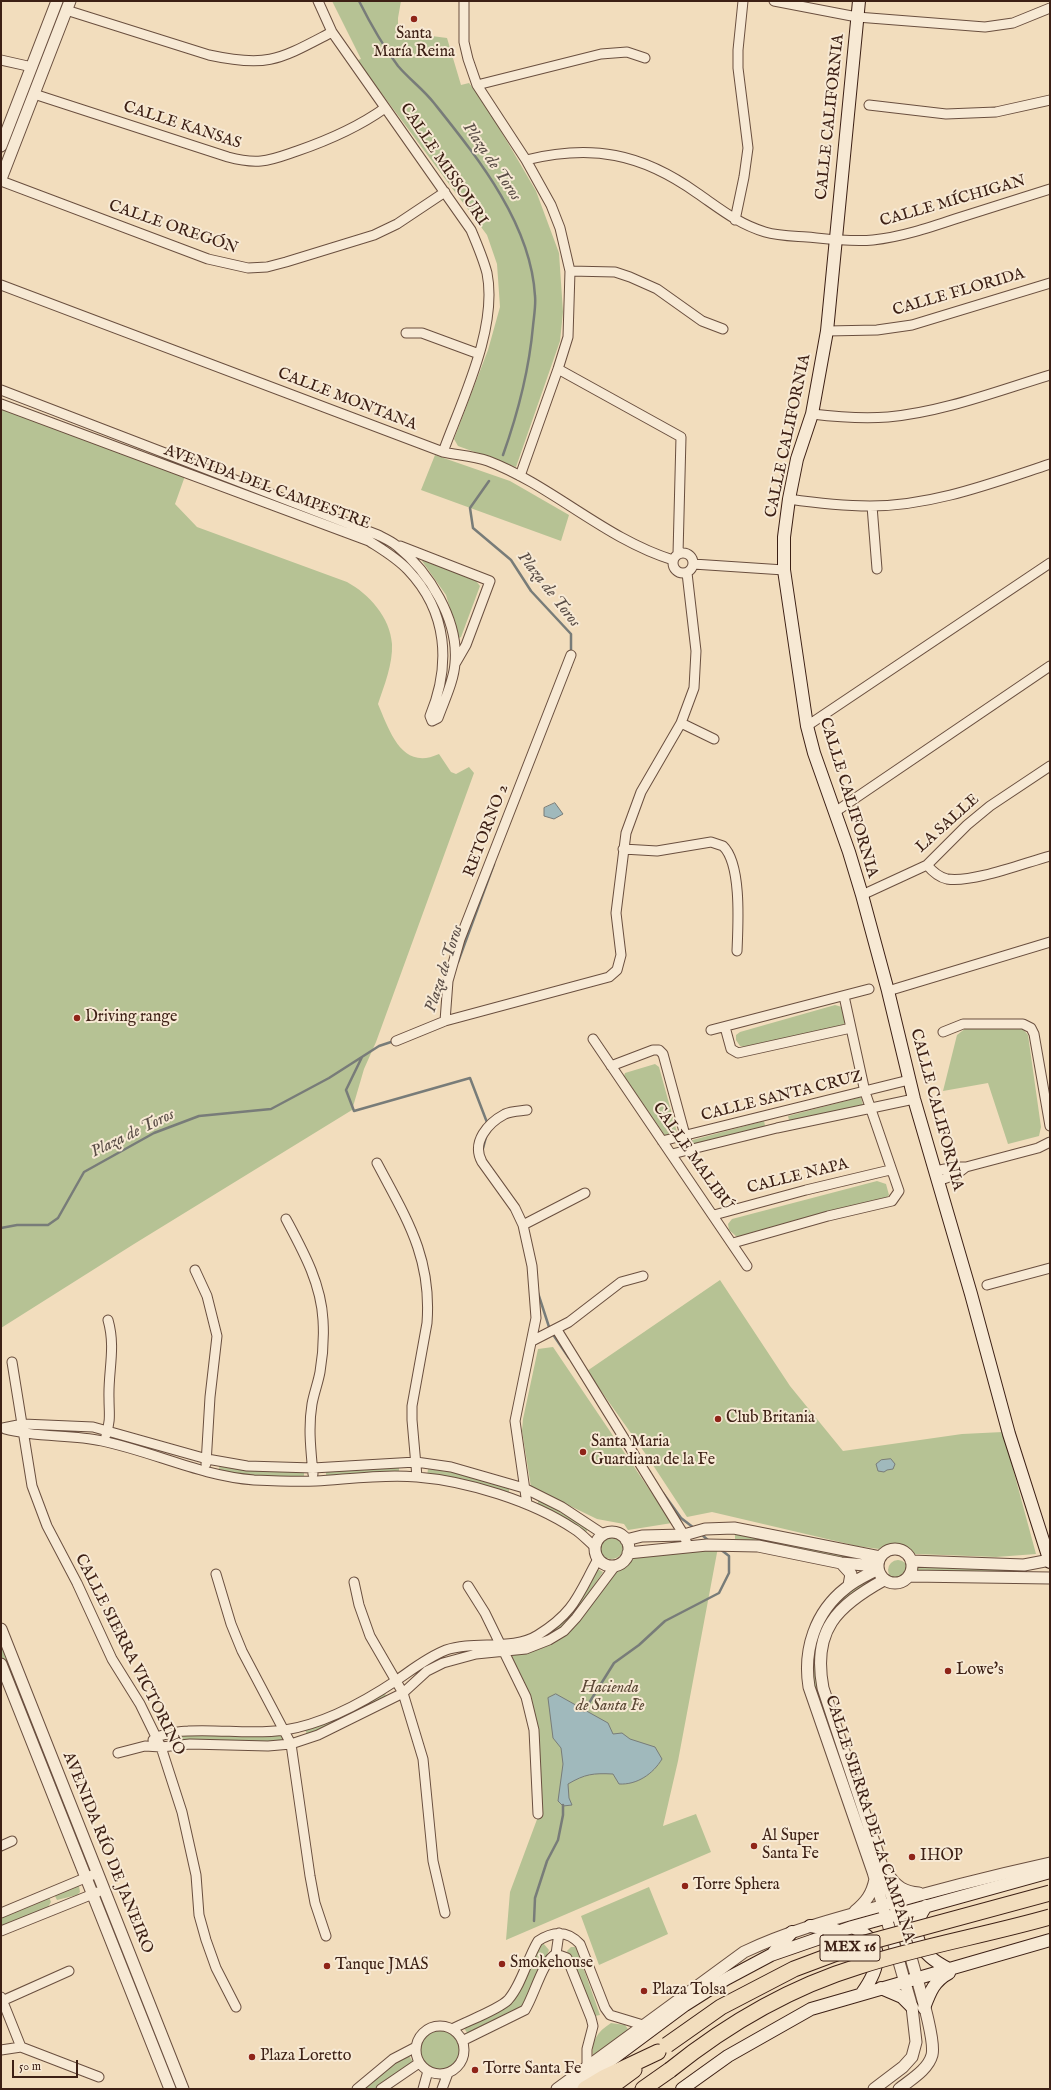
<!DOCTYPE html>
<html>
<head>
<meta charset="utf-8">
<style>
  body { margin:0 }
  #map { position:relative; width:1051px; height:2090px; overflow:hidden; background:#f2ddbd; font-family:"IM FELL English",serif }
  canvas { display:block }
  .frame { position:absolute; inset:0; border:2px solid #3d2015; pointer-events:none }
  .scale { position:absolute; left:12px; top:2060px; width:66px; height:18px; box-sizing:border-box; border:2px solid #3d2015; border-top:0; padding-left:5px; font-size:12px; line-height:14px; white-space:nowrap; color:#3d2015; -webkit-text-stroke:3px #f7e9d4; paint-order:stroke }
</style>
</head>
<body>
<div id="map">
<canvas width="1051" height="2090"></canvas>
<div class="frame"></div>
<div class="scale">50 m</div>
</div>
<script>
const g = document.querySelector('canvas').getContext('2d');
g.lineJoin = 'round';
function paint(path, color) { g.fillStyle = color; g.fill(path, 'evenodd'); }
function trace(path, color, width, dash) { g.strokeStyle = color; g.lineWidth = width; g.lineCap = dash ? 'butt' : 'round'; g.setLineDash(dash || []); g.stroke(path); }
function drawText(font, color, halo, rows, align = 'center') {
  g.font = font + ' "IM FELL English",serif'; g.lineWidth = 4; g.setLineDash([]); g.textBaseline = 'middle'; g.strokeStyle = halo; g.fillStyle = color; for (const [text, x, y, turn = 0] of rows) {
    g.save(); g.translate(x, y); g.rotate((+turn || 0) * Math.PI / 180); g.textAlign = isNaN(turn) ? turn : align; if (halo) g.strokeText(text, 0, 0); g.fillText(text, 0, 0); g.restore();
  }
}
const green = new Path2D(`
  M332,1H401L398,18V36L424,35L447,38L461,85L469,83L484,102L536,191L559,253L563,312L560,341L516,467L458,446L454,439L488,350L500,307L497,264L487,235L362,67L358,60L361,59Z
  M1,408L185,476L175,504L197,527L347,582C369,594 390,617 392,644C393,664 384,686 378,704C390,732 402,771 439,754L451,772L456,774L469,767L474,773L376,1042L364,1069L352,1110L134,1244L1,1328Z
  M435,455L510,481L569,515L561,541L421,490Z
  M423,559L473,577L480,586L461,637L459,638L446,595L422,561Z
  M835,1005L842,1007L845,1023L841,1026L745,1047L740,1046L736,1040V1035L740,1032Z
  M966,1028H1022L1028,1035L1041,1127L1039,1136L1008,1144L988,1083L943,1091L957,1035Z
  M655,1064L659,1067L678,1136L666,1137L624,1076L625,1073Z
  M861,1097L863,1105L790,1124L788,1116Z
  M764,1121L766,1130L678,1150L679,1146L685,1142Z
  M877,1181L886,1184L889,1195L887,1197L737,1237L729,1230L728,1224L732,1219Z
  M720,1280L790,1386L843,1451L962,1434L1003,1432L1036,1554L996,1557L916,1554L857,1546L712,1512L687,1517L647,1456L587,1371Z
  M553,1347L672,1523L628,1530L624,1524L597,1519L531,1487L522,1431L523,1419L538,1349Z
  M220,1465L271,1472H304V1478L247,1476L218,1471Z
  M399,1466V1475L326,1478V1471Z
  M428,1469L456,1473L509,1487V1494L427,1476Z
  M538,1500L589,1528L586,1532L538,1506Z
  M735,1531L872,1558L870,1564L773,1543L735,1539Z
  M598 1546a13 13 0 1 1 26 0a13 13 0 1 1-26 0Z
  M719,1542L678,1761L663,1826L696,1814L711,1852L506,1940L510,1892L539,1814L535,1725L504,1652L550,1642L627,1557Z
  M888 1570a10 10 0 1 1 20 0a10 10 0 1 1-20 0Z
  M913,1566L1015,1569V1573H913Z
  M596,1568L603,1572L571,1620L553,1636L534,1644L551,1628Z
  M870,1578H874L875,1581L855,1592L842,1603L819,1641L815,1668L825,1711L821,1714L815,1695L811,1658L821,1622L848,1591Z
  M1,1639L89,1864L85,1865L1,1655Z
  M385,1691L386,1698L307,1735L305,1729Z
  M282,1733L284,1740L264,1742L175,1743L172,1740L174,1734Z
  M74,1884L79,1886L80,1892L77,1895L57,1900L54,1894Z
  M649,1887L668,1934L599,1965L581,1916Z
  M49,1897L51,1902L48,1907L1,1927V1913Z
  M99,1897L102,1899L178,2089H174Z
  M543,1943L549,1950L529,2000L520,2012L468,2034L464,2028L503,2009L538,1947Z
  M571,1947H576L600,2015L595,2016L592,2012L567,1951Z
  M611,2023L625,2025L630,2032L593,2057C591,2041 597,2032 611,2023Z
  M420 2050a20 20 0 1 1 40 0a20 20 0 1 1-40 0Z
  M407,2055L410,2057L413,2062L408,2066L376,2089H363L397,2060Z`);
const water = new Path2D(`
  M555,803L563,814L554,819L544,816V808Z
  M891,1459L895,1464L893,1469L887,1470L884,1472L878,1471L876,1464L881,1460Z
  M556,1694L608,1723L613,1734L622,1733L630,1739L655,1747L662,1759C653,1774 637,1785 619,1784L613,1774C593,1773 585,1774 568,1784L569,1798L572,1805L563,1806L558,1801L563,1764L561,1748L553,1738L548,1698Z`);
const stream = new Path2D(`
  M359,1C370,23 383,46 398,66C409,79 423,89 434,103C477,157 531,223 535,296C536,305 534,316 533,326C529,371 518,413 503,455
  M489,481L470,508L473,528L511,560L531,591L571,634V652
  M458,962L494,864
  M362,1057L346,1090L354,1111L470,1078L488,1125
  M482,1152L486,1137
  M1,1228L17,1225H48L58,1218L84,1172L154,1133L199,1116L271,1109L329,1078L379,1046L394,1041
  M538,1293L550,1330L569,1358
  M663,1493L681,1518L694,1528
  M701,1534L709,1541
  M584,1711L614,1663L639,1645L665,1621L719,1593L729,1573V1556L720,1549
  M534,1921L535,1898L547,1861L558,1840L563,1815V1805`);
const minor = new Path2D(`
  M318,1L332,32L471,230C477,244 483,258 487,273C498,328 462,400 443,452
  M464,1V42L468,59L477,85L526,160L551,205L560,228L570,271L568,337L558,369L520,476
  M774,1L857,17L985,27L1013,23L1050,8
  M66,10L209,55C269,68 280,59 332,32
  M1,60L32,67
  M477,85L601,54L627,52L645,58
  M34,94L228,157C239,160 250,162 261,161C273,160 285,155 297,151C329,140 357,128 385,108
  M869,105L946,114L996,112L1050,100
  M526,160C592,144 641,153 697,193C719,208 738,224 765,232C778,236 793,236 807,237C828,239 851,242 873,240C901,237 928,228 955,219C987,209 1018,199 1050,189
  M1,181L208,259L248,268L267,267L286,262L374,235L397,224L445,192
  M735,220L744,177L748,148L738,68V50L743,1
  M570,271L615,272L630,277L657,289L702,321L723,329
  M1,285L443,452C457,455 474,456 488,461C553,486 605,539 673,560
  M827,331L877,330L912,325L1050,283
  M406,333H422L479,354
  M558,369L681,437L678,554
  M1,390L378,535C384,538 391,541 397,546C429,572 459,620 455,663C454,681 444,701 438,718L432,721L430,716C451,665 448,612 408,570C397,558 383,550 369,541L1,404
  M812,414C837,417 862,419 888,417C943,412 997,391 1050,375
  M789,499C816,503 843,506 870,506C932,506 992,483 1050,464
  M872,506L877,569
  M400,546L490,581L466,645L455,664
  M673 563a10 10 0 1 1 20 0a10 10 0 1 1-20 0Z
  M693,564L784,570
  M681,723L714,739
  M807,726L1050,563
  M835,812L1050,666
  M623,849L657,851L711,842L723,846C742,864 738,926 737,951
  M927,865C932,871 938,877 947,879C973,883 1024,863 1050,856
  M862,895L927,865L967,825L990,806L1050,766
  M888,991L1050,942
  M445,1021L448,981L460,939L571,655
  M725,1027L731,1049L738,1053L851,1028
  M711,1030L869,989
  M943,1032L963,1024H1023L1031,1028L1034,1034L1050,1126
  M593,1039L747,1266
  M396,1041L445,1021L609,977L617,970L621,955L616,913L626,833L641,792L681,723L694,688L696,651L687,573
  M611,1066L653,1050H659L663,1054L689,1150
  M527,1110C520,1111 511,1111 505,1114C488,1123 471,1142 482,1162L515,1208L523,1225L532,1266L536,1318L515,1421L527,1504
  M662,1141L909,1080
  M672,1154L777,1128L914,1099
  M377,1163C406,1218 432,1257 427,1323L412,1406V1420L417,1477
  M935,1171L955,1167H966L1038,1148L1050,1142
  M938,1181L957,1174L966,1167
  M714,1215L806,1190L890,1170
  M286,1219C303,1251 321,1283 323,1320C324,1337 323,1355 320,1372C318,1383 314,1393 312,1404C308,1428 311,1451 313,1474
  M523,1225L585,1193
  M733,1243L828,1216L892,1201L899,1191L865,1092L844,996
  M195,1270L207,1296L217,1336L210,1397L206,1464
  M987,1285L1050,1268
  M557,1330L684,1535L688,1547
  M532,1341L569,1322L621,1282L643,1276
  M12,1362L32,1486L47,1526L77,1583L112,1659L140,1704L161,1747L182,1812L196,1875L199,1915L206,1940L216,1968L236,2007
  M3,1428L23,1424L93,1427L207,1459L247,1466L313,1468L416,1462L451,1467L524,1488L562,1507L603,1534
  M5,1429C37,1438 70,1434 102,1441C154,1452 201,1476 254,1480C275,1481 296,1482 316,1481C349,1479 384,1474 417,1477C467,1481 532,1501 574,1529C581,1533 588,1541 595,1547
  M106,1435C111,1419 109,1414 109,1398C108,1371 116,1348 108,1320
  M216,1574L231,1624L242,1651L291,1744L310,1876L315,1903L326,1936
  M354,1582L359,1605L370,1636L403,1693L423,1759L433,1861L445,1913
  M468,1586L485,1613L526,1697L534,1730L538,1814
  M153,1740L156,1737C166,1734 178,1731 188,1731C221,1729 253,1735 285,1730C324,1724 364,1702 397,1680C413,1669 428,1657 446,1650C474,1640 513,1651 538,1635C575,1612 578,1595 598,1559
  M118,1753L145,1746L161,1747L190,1744L268,1746L291,1744L318,1735L403,1693L427,1671L443,1663L476,1654L526,1649L549,1640L564,1631L576,1618L615,1566
  M1,1846L12,1841
  M1,1913L97,1873
  M1,1931L98,1892
  M556,1954L559,1933
  M1,1997L21,2047
  M2,2001L69,1971
  M416 2050a24 24 0 1 1 48 0a24 24 0 1 1-48 0Z
  M452,2029C467,2021 498,2010 508,2000C522,1984 527,1959 538,1941C553,1931 567,1930 580,1944L605,2008L610,2015L643,2025
  M462,2041L525,2010C534,1996 543,1960 556,1954L567,1958L591,2018L593,2026L587,2049V2067
  M21,2047L99,2077
  M1,2050L21,2047
  M357,2089L393,2059L416,2047
  M381,2089L419,2063
  M423,2089L428,2071
  M442,2089L448,2073`);
const tertiary = new Path2D(`
  M1,146L57,1
  M1,179L70,1
  M595 1549a17 17 0 1 1 34 0a17 17 0 1 1-34 0Z
  M626,1540L642,1536L684,1535L705,1529L734,1528L880,1557
  M878 1566a17 17 0 1 1 34 0a17 17 0 1 1-34 0Z
  M628,1553L707,1545L758,1546L841,1563L877,1566
  M911,1561L1024,1565L1050,1560
  M841,1563L851,1574L849,1585
  M910,1576L1050,1578
  M884,1580C837,1606 812,1630 823,1688C853,1779 884,1869 912,1961C917,1980 936,2039 932,2055C928,2070 910,2080 899,2089
  M1,1629L183,2089
  M1,1664L170,2089
  M888,1874C896,1887 905,1892 919,1893
  M855,1911C866,1902 872,1894 875,1879
  M557,2089L744,1952C786,1932 830,1920 874,1908C932,1891 991,1876 1050,1863
  M874,2089L903,2067L912,2057L916,2042L912,2007L873,1872L809,1687C803,1650 815,1612 846,1588C855,1580 867,1575 878,1569`);
const secondary = new Path2D(`
  M859,1L827,331L812,414L797,459L789,499L784,537V570L807,726L814,753L849,852L862,895L888,991L914,1099L971,1294L1009,1434L1050,1562
  M926,1906C906,1935 921,1955 949,1969
  M810,1926L836,1930
  M852,1927C887,1942 880,1968 862,1993
  M774,1952L792,1932
  M881,1988L902,1997L912,2007
  M924,2008C930,1992 934,1981 949,1973
  M572,2089L685,2005L726,1979L771,1955L852,1927L1050,1872
  M682,2089L728,2056L811,2009L1050,1940`);
const trunk = new Path2D(`
  M585,2089L605,2077L658,2052
  M608,2089L634,2070
  M643,2089L670,2070`);
const trunkBridge = new Path2D(`
  M667,2045L721,2007L794,1969L858,1945L1050,1893
  M670,2070C726,2025 791,1987 860,1966C922,1946 987,1935 1050,1917`);
const markers = [
  [414,19,4,"#8f2418"],
  [77,1018,4,"#8f2418"],
  [718,1419,4,"#8f2418"],
  [583,1452,4,"#8f2418"],
  [948,1671,4,"#8f2418"],
  [754,1846,4,"#8f2418"],
  [912,1857,4,"#8f2418"],
  [685,1886,4,"#8f2418"],
  [502,1964,4,"#8f2418"],
  [327,1966,4,"#8f2418"],
  [644,1991,4,"#8f2418"],
  [252,2057,4,"#8f2418"],
  [475,2070,4,"#8f2418"]
];
const shields = [
  [850,1948,60]
];
const shieldNames = [
  ["MEX 16",850,1948]
];
const poiNames = [
  ["Santa",414,35,"center"],
  ["María Reina",414,53,"center"],
  ["Driving range",85,1018],
  ["Club Britania",726,1419],
  ["Santa Maria",591,1443],
  ["Guardiana de la Fe",591,1461],
  ["Lowe's",956,1671],
  ["Al Super",762,1837],
  ["Santa Fe",762,1855],
  ["IHOP",920,1857],
  ["Torre Sphera",693,1886],
  ["Smokehouse",510,1964],
  ["Tanque JMAS",335,1966],
  ["Plaza Tolsa",652,1991],
  ["Plaza Loretto",260,2057],
  ["Torre Santa Fe",483,2070]
];
const streetNames = [
  ["CALLE CALIFORNIA",831,117,-84],
  ["CALLE KANSAS",182,126,18],
  ["CALLE MISSOURI",443,165,56],
  ["CALLE MÍCHIGAN",953,202,-16],
  ["CALLE OREGÓN",173,228,19],
  ["CALLE FLORIDA",959,293,-16],
  ["CALLE MONTANA",347,400,21],
  ["CALLE CALIFORNIA",789,436,-78],
  ["AVENIDA DEL CAMPESTRE",267,488,20],
  ["CALLE CALIFORNIA",848,798,73],
  ["LA SALLE",948,824,-42],
  ["RETORNO 2",487,831,-69],
  ["CALLE SANTA CRUZ",782,1097,-14],
  ["CALLE CALIFORNIA",936,1110,75],
  ["CALLE MALIBÚ",692,1157,55],
  ["CALLE NAPA",798,1177,-14],
  ["CALLE SIERRA VICTORINO",129,1655,63],
  ["CALLE SIERRA DE LA CAMPANA",869,1819,72],
  ["AVENIDA RÍO DE JANEIRO",107,1853,68]
];
const parkNames = [
  ["Hacienda",610,1689],
  ["de Santa Fe",610,1707]
];
const waterNames = [
  ["Plaza de Toros",491,162,56],
  ["Plaza de Toros",548,590,52],
  ["Plaza de Toros",445,969,-72],
  ["Plaza de Toros",133,1134,-26]
];
paint(green, '#b6c294');
paint(water, '#a0b9bc');
trace(water, '#787c79', 1);
trace(stream, '#787c79', 2.5);
trace(minor, '#6a4f3f', 11);
trace(tertiary, '#6a4f3f', 13);
trace(secondary, '#3d2015', 14);
trace(trunk, '#3d2015', 17);
trace(minor, '#f7e9d4', 9);
trace(tertiary, '#f7e9d4', 11);
trace(secondary, '#f7e9d4', 12);
trace(trunk, '#f2ddbd', 15);
trace(trunkBridge, '#3d2015', 17, []);
trace(trunkBridge, '#f2ddbd', 15);
for (const [x, y, r, color] of markers) { const dot = new Path2D(); dot.arc(x, y, r, 0, 2 * Math.PI); g.fillStyle = color; g.fill(dot); trace(dot, '#f7e9d4', 1.5); }
for (const [x, y, w] of shields) { const box = new Path2D(); box.roundRect(x - w / 2, y - 13, w, 26, 3); g.fillStyle = '#f7e9d4'; g.fill(box); trace(box, '#3d2015', 1); }
drawText('bold 15px', '#3d2015', null, shieldNames);
drawText('16px', '#3d2015', '#f7e9d4', poiNames, 'left');
drawText('16px', '#3d2015', '#f7e9d4', streetNames);
drawText('italic 16px', '#5b4835', '#f7e9d4', parkNames);
drawText('italic 17px', '#5b4e47', '#f7e9d4', waterNames);
</script>
</body>
</html>
